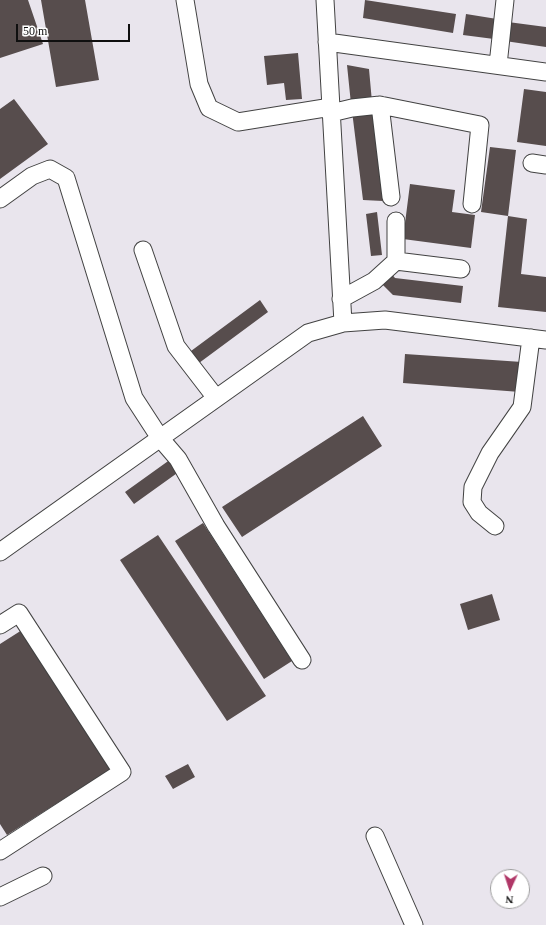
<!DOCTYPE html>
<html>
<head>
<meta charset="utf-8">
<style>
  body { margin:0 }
  #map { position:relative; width:546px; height:925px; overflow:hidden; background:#fef8f3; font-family:"Times New Roman",serif }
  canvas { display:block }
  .north { position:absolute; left:490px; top:869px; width:40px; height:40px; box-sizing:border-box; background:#fff; border:1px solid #9f9f9f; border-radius:50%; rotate:183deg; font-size:11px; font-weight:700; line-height:16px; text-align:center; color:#0f0f0f }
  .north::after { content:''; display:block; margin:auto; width:14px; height:18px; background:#b03767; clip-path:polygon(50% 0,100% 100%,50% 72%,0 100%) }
  .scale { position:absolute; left:16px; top:24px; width:114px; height:18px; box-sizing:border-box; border:2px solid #0f0f0f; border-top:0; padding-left:5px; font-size:12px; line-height:14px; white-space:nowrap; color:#0f0f0f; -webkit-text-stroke:3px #fff; paint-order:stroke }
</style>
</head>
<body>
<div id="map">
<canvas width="546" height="925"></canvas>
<div class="north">N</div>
<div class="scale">50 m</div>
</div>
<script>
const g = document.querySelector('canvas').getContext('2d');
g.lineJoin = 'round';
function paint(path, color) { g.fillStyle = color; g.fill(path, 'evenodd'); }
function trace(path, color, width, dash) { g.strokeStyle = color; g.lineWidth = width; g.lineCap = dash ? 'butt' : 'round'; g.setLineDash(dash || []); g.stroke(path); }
const industrial = new Path2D(`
  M0,0H546V925H0ZM498,877H522V901H498Z`);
const building = new Path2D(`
  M0,0H28L43,44L0,58Z
  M41,0H85L99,80L56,87Z
  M365,0L456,14L453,33L363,18Z
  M466,14L497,19L494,39L463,35Z
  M508,22L546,27V47L505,41Z
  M298,53L302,99L286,100L284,83L267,85L264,56Z
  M347,65L369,69L372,102L351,104Z
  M524,89L546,92V146L517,142Z
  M14,99L48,144L0,179V109Z
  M373,109L383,201L363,200L352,111Z
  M490,147L516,150L508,216L481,212Z
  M410,184L455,190L452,212L475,215L471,248L403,239Z
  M377,212L382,255L371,256L366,214Z
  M508,216L527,219L521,274L546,277V312L498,307Z
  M390,272L395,278L463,286L461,303L393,295L380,282Z
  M260,300L268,312L199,363L191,351Z
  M405,354L522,362L520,392L403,383Z
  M363,416L382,446L242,537L222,507Z
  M171,459L180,471L134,504L125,492Z
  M203,523L292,661L264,679L175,541Z
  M158,535L266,696L227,721L120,560Z
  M492,594L500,620L468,630L460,604Z
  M22,630L111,769L7,835L0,824V644Z
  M188,764L195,777L173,789L165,776Z`);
const minor = new Path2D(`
  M185,0L199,84L209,108L238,122L331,107
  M325,0L343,323
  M327,42L546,72
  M498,65L505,0
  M380,105L391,197
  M331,113L352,108L380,105L480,125L472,204
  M532,163L546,165
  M0,199L32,176L50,169L66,178L134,398L160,438L178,459L216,526L302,660
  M396,221V261
  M143,250L176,346L216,398
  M341,299L374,281L396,261L461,269
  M495,526L479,513L472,502L473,487L490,453L522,407L531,338
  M0,552L308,333L343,323L385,320L546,340
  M0,625L19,613L122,772L0,851
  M375,836L414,925
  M0,897L43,876`);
paint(industrial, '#e9e5ed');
paint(building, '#574d4d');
trace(minor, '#424242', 19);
trace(minor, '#fff', 17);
</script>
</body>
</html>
